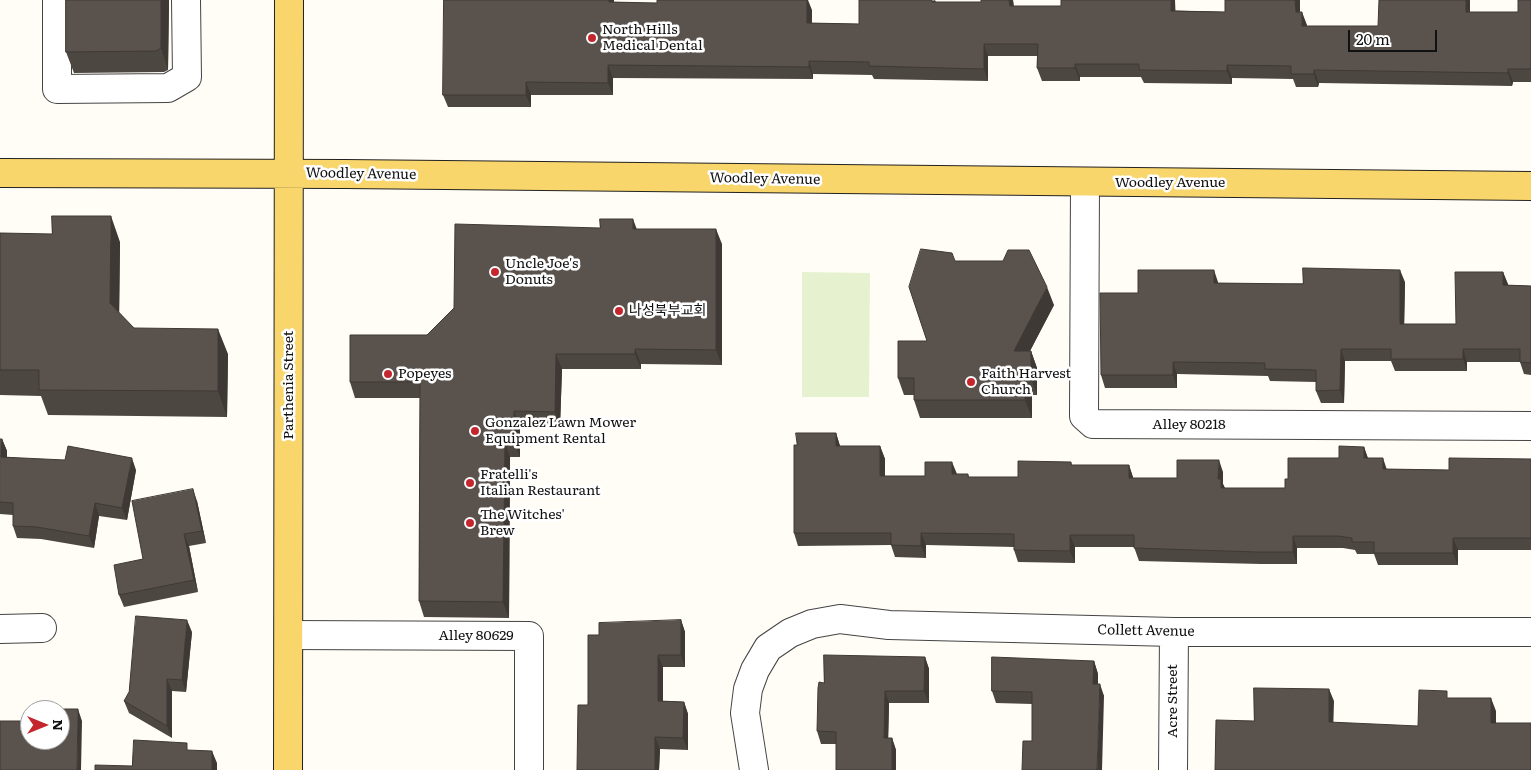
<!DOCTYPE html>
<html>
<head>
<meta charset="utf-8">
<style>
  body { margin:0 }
  #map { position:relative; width:1531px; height:770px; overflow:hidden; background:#fffdf5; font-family:Literata,serif }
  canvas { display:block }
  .north { position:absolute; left:20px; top:700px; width:50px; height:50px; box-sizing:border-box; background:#fff; border:1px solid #a0a0a0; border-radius:50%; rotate:90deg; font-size:14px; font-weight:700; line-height:20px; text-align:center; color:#111 }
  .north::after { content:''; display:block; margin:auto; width:18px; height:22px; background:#c4262e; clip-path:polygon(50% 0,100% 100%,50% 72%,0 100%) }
  .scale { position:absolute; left:1348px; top:30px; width:89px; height:22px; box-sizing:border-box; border:2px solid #111; border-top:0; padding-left:6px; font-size:15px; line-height:18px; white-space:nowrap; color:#111; -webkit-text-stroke:4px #fff; paint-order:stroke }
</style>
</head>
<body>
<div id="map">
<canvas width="1531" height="770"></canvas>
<div class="north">N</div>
<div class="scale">20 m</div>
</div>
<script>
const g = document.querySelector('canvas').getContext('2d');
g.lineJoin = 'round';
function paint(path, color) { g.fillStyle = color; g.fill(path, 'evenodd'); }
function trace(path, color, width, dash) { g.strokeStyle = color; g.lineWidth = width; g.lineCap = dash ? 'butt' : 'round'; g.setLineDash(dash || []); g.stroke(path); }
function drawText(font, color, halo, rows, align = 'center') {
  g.font = font + ' Literata,"Noto Sans KR",serif'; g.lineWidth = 5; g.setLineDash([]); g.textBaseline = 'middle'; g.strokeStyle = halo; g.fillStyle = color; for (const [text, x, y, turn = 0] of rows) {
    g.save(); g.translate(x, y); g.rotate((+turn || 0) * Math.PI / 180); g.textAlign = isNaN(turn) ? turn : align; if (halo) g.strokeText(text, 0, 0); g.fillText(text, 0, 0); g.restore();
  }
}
const pitch = new Path2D(`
  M802,272L870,273L869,397H802Z`);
const minor = new Path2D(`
  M57,0V89L168,88L187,77L186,0
  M1085,183L1084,416L1093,424L1531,426
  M0,629L42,628
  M289,635L529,636V770
  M754,770L745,713L748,689L755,670L768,648L790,633L812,624L840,619L889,625L1174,632H1531
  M1173,770L1174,632`);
const major = new Path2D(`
  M0,173L345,174L1531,186
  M288,770L289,0`);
const wall = new Path2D(`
  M66,0H169L168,70L164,72L74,73L66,52Z
  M444,0H614V2L812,10V23L859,24L935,0L936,2H981V0H1013L1014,6L1225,12L1300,0V12L1307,26H1378L1470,0V12H1518L1531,0V82H1513L1512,86L1319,83L1318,87H1296L1293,79L1232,78V84L1144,83L1141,77H1080V81H1042L1037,68V56H988V81L874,79L872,75L813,74V79L613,78V95H531V107H448L443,95Z
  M600,228L636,229L722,244V365L641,364V369H562L560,427L520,426V457H510L509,618L424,617L419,601L420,398H355L350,382Z
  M0,233L120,242L119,313L134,328L228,354L227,417L48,415L41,396L0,395Z
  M955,261L1054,305L1030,351H1031L1037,368V395H1032V418H920L914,400V395H904L898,378L927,341Z
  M1503,272L1508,285L1531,286V375L1524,374L1520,362H1467V371H1395L1391,361H1345L1344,403H1321L1316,391V382L1270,381L1268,376L1177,374V388H1105L1101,375L1138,293L1218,282V283L1263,284L1405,282L1404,324H1456Z
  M836,433L840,446H880L885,459V476H925L968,474L969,477H1018L1071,462L1072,465H1129L1133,478H1177L1223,472V484L1225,488H1285L1288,479L1364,447L1368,458L1387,469L1449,470L1531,459V550H1458V565H1378L1374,554H1357L1355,550L1343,548H1297V564H1261L1139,561L1134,547H1075V563L1018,562L1014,550V547L926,545V558L895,557L891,545L798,546L794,533L797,445Z
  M0,439H2L7,451V457L136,470L127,520L99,516L94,548L41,539L17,538L13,526V515L0,514Z
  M197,501L206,543L189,546L198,592L124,607L119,595L143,559Z
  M681,620L685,632V667H663V701L684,702L688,714V750L660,749L659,770H577L599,635Z
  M192,632L186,692L172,691V738L129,713L124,701Z
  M925,657L929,669V703H889L888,738H892L896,750L836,744H821L817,731L824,683Z
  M1094,661L1098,674V684L1104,696L1032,741V704L996,703L992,691Z`);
const shadedWall = new Path2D(`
  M161,0H169L168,70L161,48Z
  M609,0H614V15L609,2Z
  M807,0H808L812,10L811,36L807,23Z
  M1009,0H1013L1014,18L1010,6Z
  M1171,0H1175L1176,24L1171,11Z
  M1295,0H1300V25L1296,12Z
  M1466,0H1470V25L1466,12Z
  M1302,12L1307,25V38L1302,26Z
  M984,44L988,56V81L984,69Z
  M809,61L813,74V79L809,67Z
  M1075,64L1080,77V81L1075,68Z
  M608,65L613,78V95L608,83Z
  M1227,65L1232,78V84L1227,71Z
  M1508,69L1513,82L1512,86L1508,73Z
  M1314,70L1319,83L1318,87L1314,74Z
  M526,82L531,95V107L526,95Z
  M111,216L120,242L119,329L110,303Z
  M633,219L639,235L633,229Z
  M716,229L722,244V365L716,350Z
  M1214,270L1218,282V295L1214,283Z
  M1400,270L1405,282L1404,336L1400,324Z
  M1503,272L1508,284V297L1503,285Z
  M1047,287L1054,305L1021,368L1014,351Z
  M218,329L228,354L227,417L218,391Z
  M635,349L641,364V369L635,354Z
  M1341,349L1345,361L1344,403L1340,390Z
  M1463,349L1467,362V371L1463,359Z
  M1031,351L1037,368V395L1031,378Z
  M556,354L562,369L560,427L555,412Z
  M1173,362L1177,374V388L1173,375Z
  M1025,378L1032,395V418L1025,400Z
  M514,411L520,426V457L514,442Z
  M836,433L840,446V459L836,446Z
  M2,439L7,451L6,469L1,457Z
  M505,442L510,457L509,618L503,602Z
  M880,446L885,459V488L880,476Z
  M1364,447L1368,459L1364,458Z
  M132,458L136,470L127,520L122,508Z
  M1383,458L1387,470L1383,469Z
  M1219,460L1223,472V484L1226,491V500L1218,479Z
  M952,462L957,474H952Z
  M1129,465L1133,477V490L1129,478Z
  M193,489L197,501L206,543L202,531Z
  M95,503L99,516L94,548L89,536Z
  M921,533L926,545V558L921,546Z
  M184,534L189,546L198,592L194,580Z
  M1070,535L1075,547V563L1070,551Z
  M1293,536L1297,548V564L1293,552Z
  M1453,538L1458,550V565L1453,553Z
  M187,620L192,632L186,692L182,680Z
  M681,620L685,632V667L681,655Z
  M658,655L663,667V713L658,701Z
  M925,657L929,669V703L924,691Z
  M1094,661L1098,674V696L1093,684Z
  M167,679L172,691V738L167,726Z
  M1100,684L1104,696L1102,770H1097Z
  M1329,689L1334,701L1333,735L1329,722Z
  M885,691L889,703L888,750L884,738Z
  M1491,698L1496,711V735L1491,723Z
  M684,702L688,714V750L683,738Z
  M78,709L82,721L81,770H77Z
  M655,737L660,749L659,770H655Z
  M892,738L896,750V770H892Z
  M212,751L217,763V770H212Z`);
const building = new Path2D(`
  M66,0H161V48L156,51L66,52Z
  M444,0H609V2L657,3V0H807V23L859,24V0H932V2H981V0H1009L1010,6H1061V0H1171V11L1225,12V0H1295L1296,12H1302V26H1378L1379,0H1466V12H1518V0H1531V69H1508V73L1314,70V74H1291V66L1227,65V71L1139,70V64H1075V68H1037L1038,44H984V69L869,66V62L809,61V67L608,65V83L526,82V95H443Z
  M52,216H111L110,303L134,328L218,329V391L39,390V370H0V233L52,234Z
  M600,219H633V229H716V350L635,349V354H556L555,412L514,411V442H505L503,602L419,601L420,382H350V335H427L454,308L455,224L600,228Z
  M921,249L952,253L955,261H1003L1008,250H1029L1047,287L1014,351H1031V378H1025V400H914V378H898V341H927L909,287Z
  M1303,268L1400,270V324H1456L1455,272H1503V285L1531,286V363L1520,362V349H1463V359H1391V349H1341L1340,390L1316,391V370L1265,369V363L1173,362V375H1101L1100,293H1138V270H1214V283L1303,284Z
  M796,433H836V446H880V476H925V462H952V474H968V477H1018V461L1071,462V465H1129V478H1177V460H1219L1218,479H1221V488H1285V479H1288V458H1339V446L1364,447V458H1383V469L1449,470V458L1531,459V538H1453V553H1374V542H1352V538L1338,536H1293V552H1257L1134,548V535H1070V551L1014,550V534L921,533V546L891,545V533H794V445H797Z
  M0,439H2L1,457L65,460L68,446L132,458L122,508L95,503L89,536L37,527L13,526V503L0,502Z
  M193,489L202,531L184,534L194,580L119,595L114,565L143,559L132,501Z
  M136,616L187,620L182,680L167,679V726L124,701L129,692Z
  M681,620V655H658V701L684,702L683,738L655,737V770H577L578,705H588V635H599V623Z
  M824,655L925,657L924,691H885L884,738H892V770H836V732L817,731L818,688L819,682L824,683Z
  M992,657L1094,661L1093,684H1100L1097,770H1022L1023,741H1032V692L992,691Z
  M1254,688L1329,689V722L1418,726L1419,690L1447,691V698H1491V723H1531V770H1215L1216,720L1254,721Z
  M47,709H78L77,770H0V721H30V740H60V710H46Z
  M134,740L187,743V750L212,751V770H95V765L132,766Z`);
const markers = [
  [592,38,5,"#c4262e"],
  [495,272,5,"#c4262e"],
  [619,311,5,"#c4262e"],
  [388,374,5,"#c4262e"],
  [971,382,5,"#c4262e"],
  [475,431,5,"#c4262e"],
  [470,483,5,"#c4262e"],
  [470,523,5,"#c4262e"]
];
const poiNames = [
  ["North Hills",602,30],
  ["Medical Dental",602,46],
  ["Uncle Joe's",505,264],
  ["Donuts",505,280],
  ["나성북부교회",629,311],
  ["Popeyes",398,374],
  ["Faith Harvest",981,374],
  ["Church",981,390],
  ["Gonzalez Lawn Mower",485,423],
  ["Equipment Rental",485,439],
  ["Fratelli's",480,475],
  ["Italian Restaurant",480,491],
  ["The Witches'",480,515],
  ["Brew",480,531]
];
const streetNames = [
  ["Woodley Avenue",361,174,1],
  ["Woodley Avenue",765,179,1],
  ["Woodley Avenue",1170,183],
  ["Parthenia Street",289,385,-90],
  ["Alley 80218",1189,425],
  ["Collett Avenue",1146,631,1],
  ["Alley 80629",476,636],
  ["Acre Street",1173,701,-90]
];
paint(pitch, '#e6f2cf');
trace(minor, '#444', 30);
trace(major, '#222', 30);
trace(minor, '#fff', 28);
trace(major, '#f9d66b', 28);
paint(wall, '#4d4742');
paint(shadedWall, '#3f3936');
paint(building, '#5a524d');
trace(building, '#3f3936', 1);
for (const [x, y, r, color] of markers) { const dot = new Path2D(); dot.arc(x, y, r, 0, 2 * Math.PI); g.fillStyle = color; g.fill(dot); trace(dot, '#fff', 2); }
drawText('14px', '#111', '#fff', poiNames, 'left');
drawText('14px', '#111', '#fff', streetNames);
</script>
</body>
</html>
